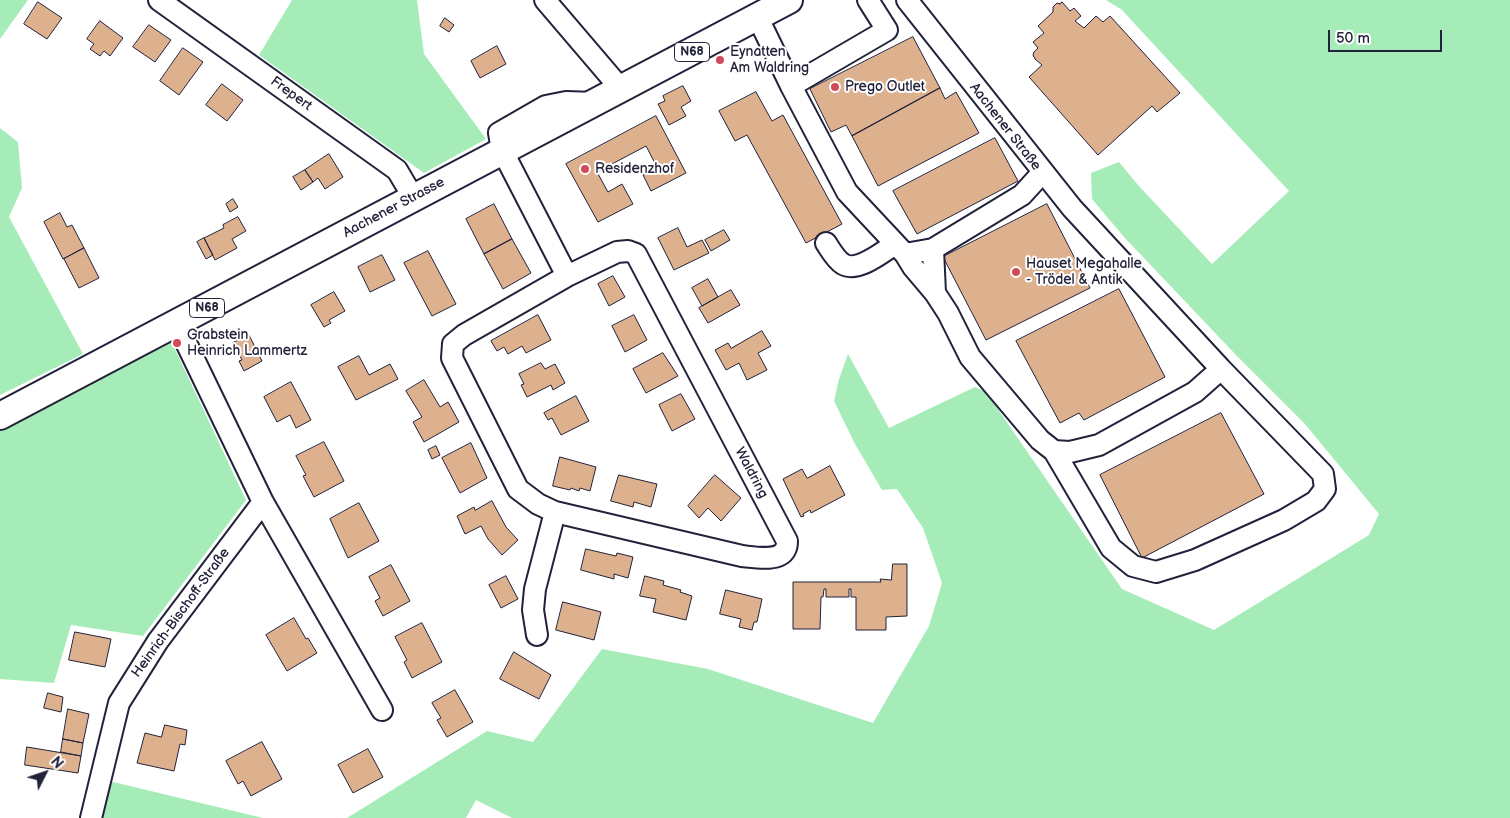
<!DOCTYPE html>
<html>
<head>
<meta charset="utf-8">
<style>
  body { margin:0 }
  #map { position:relative; width:1510px; height:818px; overflow:hidden; background:#fff; font-family:"Balsamiq Sans",sans-serif }
  canvas { display:block }
  .north { position:absolute; left:20px; top:748px; width:50px; height:50px; -webkit-text-stroke:4px #fff; paint-order:stroke; rotate:49deg; font-size:14px; font-weight:700; line-height:20px; text-align:center; color:#22223b }
  .north::after { content:''; display:block; margin:auto; width:18px; height:22px; background:#22223b; clip-path:polygon(50% 0,100% 100%,50% 72%,0 100%) }
  .scale { position:absolute; left:1328px; top:30px; width:114px; height:22px; box-sizing:border-box; border:2px solid #22223b; border-top:0; padding-left:6px; font-size:15px; line-height:18px; white-space:nowrap; color:#22223b; -webkit-text-stroke:4px #fff; paint-order:stroke }
</style>
</head>
<body>
<div id="map">
<canvas width="1510" height="818"></canvas>
<div class="north">N</div>
<div class="scale">50 m</div>
</div>
<script>
const g = document.querySelector('canvas').getContext('2d');
g.lineJoin = 'round';
function paint(path, color) { g.fillStyle = color; g.fill(path, 'evenodd'); }
function trace(path, color, width, dash) { g.strokeStyle = color; g.lineWidth = width; g.lineCap = dash ? 'butt' : 'round'; g.setLineDash(dash || []); g.stroke(path); }
function drawText(font, color, halo, rows, align = 'center') {
  g.font = font + ' "Balsamiq Sans",sans-serif'; g.lineWidth = 4; g.setLineDash([]); g.textBaseline = 'middle'; g.strokeStyle = halo; g.fillStyle = color; for (const [text, x, y, turn = 0] of rows) {
    g.save(); g.translate(x, y); g.rotate((+turn || 0) * Math.PI / 180); g.textAlign = isNaN(turn) ? turn : align; if (halo) g.strokeText(text, 0, 0); g.fillText(text, 0, 0); g.restore();
  }
}
const green = new Path2D(`
  M0,0H28L0,39Z
  M292,0H417L424,54L486,139L424,173L259,55Z
  M1106,0H1510V818H512L476,800L466,818H347L487,731L533,742L602,649L708,669L873,723L929,626L942,583L923,528L897,489L882,490L855,444L834,401L839,379L848,354L889,428L975,387L986,392L1122,589L1214,630L1369,535L1379,514L1305,424L1236,355L1124,237L1092,199L1091,173L1119,162L1138,185L1212,264L1289,191L1122,10Z
  M0,128L18,142L22,188L9,217L83,354L0,395Z
  M171,341L246,500L143,636L71,625L54,683L0,679V431Z
  M109,781L263,818H99Z`);
const building = new Path2D(`
  M38,2L62,18L47,39L24,24Z
  M1062,2L1070,11L1074,8L1081,16L1075,21L1084,28L1096,16L1103,22L1110,16L1180,93L1157,112L1152,106L1098,155L1029,77L1042,65L1035,59L1033,55L1034,52L1038,48L1033,42L1044,33L1038,26L1053,12V7L1057,3L1060,4Z
  M445,18L454,25L449,32L440,26Z
  M100,21L123,38L110,56L104,51L100,56L90,49L94,44L87,39Z
  M149,25L171,40L155,62L133,47Z
  M913,37L940,88L852,136L846,125L831,132L810,89Z
  M497,46L506,64L480,78L471,61Z
  M183,48L203,62L179,95L160,81Z
  M222,84L243,100L227,121L206,105Z
  M683,86L691,101L681,107L686,116L669,125L658,104L665,101L663,96Z
  M940,88L945,99L956,92L979,133L878,186L852,136Z
  M756,92L772,121L783,115L842,224L806,243L747,135L735,141L719,111Z
  M656,116L686,173L651,191L643,175L657,167L646,146L597,172L608,192L622,184L633,204L598,222L566,164Z
  M995,138L1018,181L917,234L893,191Z
  M329,154L343,177L325,189L318,178L313,182L305,170Z
  M305,170L313,182L301,190L293,177Z
  M233,199L238,207L230,212L226,204Z
  M494,204L512,239L484,254L466,219Z
  M1047,204L1090,288L986,340L943,257Z
  M60,213L67,227L72,225L84,248L63,259L44,222Z
  M238,217L246,231L232,239L237,248L215,260L204,238L224,228L223,225Z
  M678,228L687,247L702,240L709,253L674,270L658,238Z
  M724,230L730,240L711,251L705,240Z
  M204,238L213,255L206,259L197,242Z
  M512,239L531,273L503,289L484,254Z
  M84,248L99,278L79,288L64,259Z
  M428,251L456,304L432,316L404,263Z
  M382,255L395,280L370,292L358,267Z
  M613,276L625,297L609,306L598,284Z
  M708,279L718,297L702,306L692,288Z
  M1119,289L1165,377L1084,420L1079,413L1060,423L1016,341Z
  M731,290L740,305L708,323L699,308Z
  M334,292L345,311L329,320L331,323L324,327L311,305Z
  M538,315L551,340L526,353L522,346L508,354L504,347L497,351L491,341Z
  M634,315L647,340L625,352L612,326Z
  M762,331L771,346L758,353L767,370L747,380L739,363L726,370L715,350L728,343L731,348Z
  M249,335L262,361L244,371L239,361L242,360L233,343Z
  M663,353L678,376L646,393L633,369Z
  M359,356L369,375L390,364L398,379L356,400L338,367Z
  M541,363L545,369L555,364L565,383L553,390L551,385L527,397L521,385L524,384L519,374Z
  M424,380L440,407L448,402L459,422L424,442L413,422L422,417L406,391Z
  M291,382L311,420L296,428L290,415L277,422L264,397Z
  M681,394L695,419L672,431L659,405Z
  M576,396L589,421L561,435L552,418L548,420L544,413Z
  M1221,413L1264,494L1142,558L1100,475Z
  M324,442L344,481L314,497L303,476L306,475L296,456Z
  M471,443L487,478L460,493L442,458Z
  M436,446L440,455L432,459L428,450Z
  M560,457L596,467L590,491L580,488L579,491L571,488L570,490L553,486Z
  M830,466L845,495L811,513L810,510L803,514L804,516L801,517L783,479L802,469L807,478Z
  M619,475L657,484L651,507L634,502L633,507L611,501Z
  M715,475L741,498L721,521L708,508L699,518L688,506Z
  M492,501L506,527L518,540L502,555L488,539L481,526L465,534L457,516L474,507L475,510Z
  M359,503L379,541L348,558L330,519Z
  M586,549L616,556L617,553L633,557L628,578L614,574V579L581,570Z
  M893,564H907V616L886,617V630H856V597H851V589H849V597H826V589H824L823,597H821L820,629H793V582H881L880,579L891,580Z
  M391,565L410,601L383,616L375,601L380,598L369,577Z
  M506,576L518,599L501,608L489,585Z
  M645,576L664,581L663,585L681,590L680,592L692,596L686,620L653,612L656,599L640,596Z
  M726,590L762,599L757,622H754L752,630L739,627L741,619L720,614Z
  M563,602L601,612L594,640L556,630Z
  M294,618L306,639L308,638L317,653L287,671L266,635Z
  M422,623L442,662L412,678L404,662L407,660L395,637Z
  M75,632L111,639L105,667L69,660Z
  M514,652L551,675L539,699L500,679Z
  M455,690L473,722L447,737L437,720L441,718L432,703Z
  M48,693L63,697L61,712L44,708Z
  M68,709L89,714L83,743L63,739Z
  M165,725L187,730L185,745L180,744L174,771L137,763L145,733L161,737Z
  M63,739L83,743L81,756L61,752Z
  M262,742L282,779L251,796L243,781L238,784L226,761Z
  M27,747L81,756L78,773L25,765Z
  M368,749L383,777L353,793L338,765Z`);
const minor = new Path2D(`
  M159,0L397,170L413,197
  M545,0L621,89
  M907,0L1072,208L1221,369L1323,474L1325,489L1316,501L1284,520L1195,560L1156,572L1133,566L1111,548L1054,451
  M757,16L791,86L847,192L905,254L913,267L935,293L948,313L970,357L1040,440L1054,451L1070,452L1099,445L1195,392L1221,369
  M791,86L887,30L868,0
  M826,243C830,249 836,260 843,264C857,273 883,252 895,244
  M933,249L935,293
  M628,251L636,254L787,541C787,544 787,547 785,550C779,562 753,557 742,556L555,512L538,504L518,489L452,358L453,344L464,335L567,276L617,252Z
  M905,254L933,249L1022,195L1043,172
  M567,276L502,150L499,133L546,106L566,102L595,103
  M177,324L263,502L382,710
  M537,635L533,610L535,589L555,512
  M91,818L119,703L158,641L263,502`);
const major = new Path2D(`
  M0,416L789,0`);
const markers = [
  [720,60,5,"#d1495b"],
  [835,87,5,"#d1495b"],
  [585,169,5,"#d1495b"],
  [1016,272,5,"#d1495b"],
  [177,343,5,"#d1495b"]
];
const shields = [
  [692,52,35],
  [207,308,35]
];
const shieldNames = [
  ["N68",692,52],
  ["N68",207,308]
];
const poiNames = [
  ["Eynatten",730,52],
  ["Am Waldring",730,68],
  ["Prego Outlet",845,87],
  ["Residenzhof",595,169],
  ["Hauset Megahalle",1026,264],
  ["- Trödel & Antik",1026,280],
  ["Grabstein",187,335],
  ["Heinrich Lammertz",187,351]
];
const streetNames = [
  ["Frepert",291,94,36],
  ["Aachener Straße",1005,127,52],
  ["Aachener Strasse",394,208,-28],
  ["Waldring",751,473,62],
  ["Heinrich-Bischoff-Straße",181,613,-54]
];
paint(green, '#a6ecb8');
paint(building, '#ddb08e');
trace(building, '#22223b', 1);
trace(minor, '#22223b', 24);
trace(major, '#22223b', 30);
trace(minor, '#fff', 20);
trace(major, '#fff', 26);
for (const [x, y, r, color] of markers) { const dot = new Path2D(); dot.arc(x, y, r, 0, 2 * Math.PI); g.fillStyle = color; g.fill(dot); trace(dot, '#fff', 2); }
for (const [x, y, w] of shields) { const box = new Path2D(); box.roundRect(x - w / 2, y - 9.5, w, 19, 4); g.fillStyle = '#fff'; g.fill(box); trace(box, '#22223b', 1); }
drawText('bold 12px', '#22223b', null, shieldNames);
drawText('14px', '#22223b', '#fff', poiNames, 'left');
drawText('14px', '#22223b', '#fff', streetNames);
</script>
</body>
</html>
